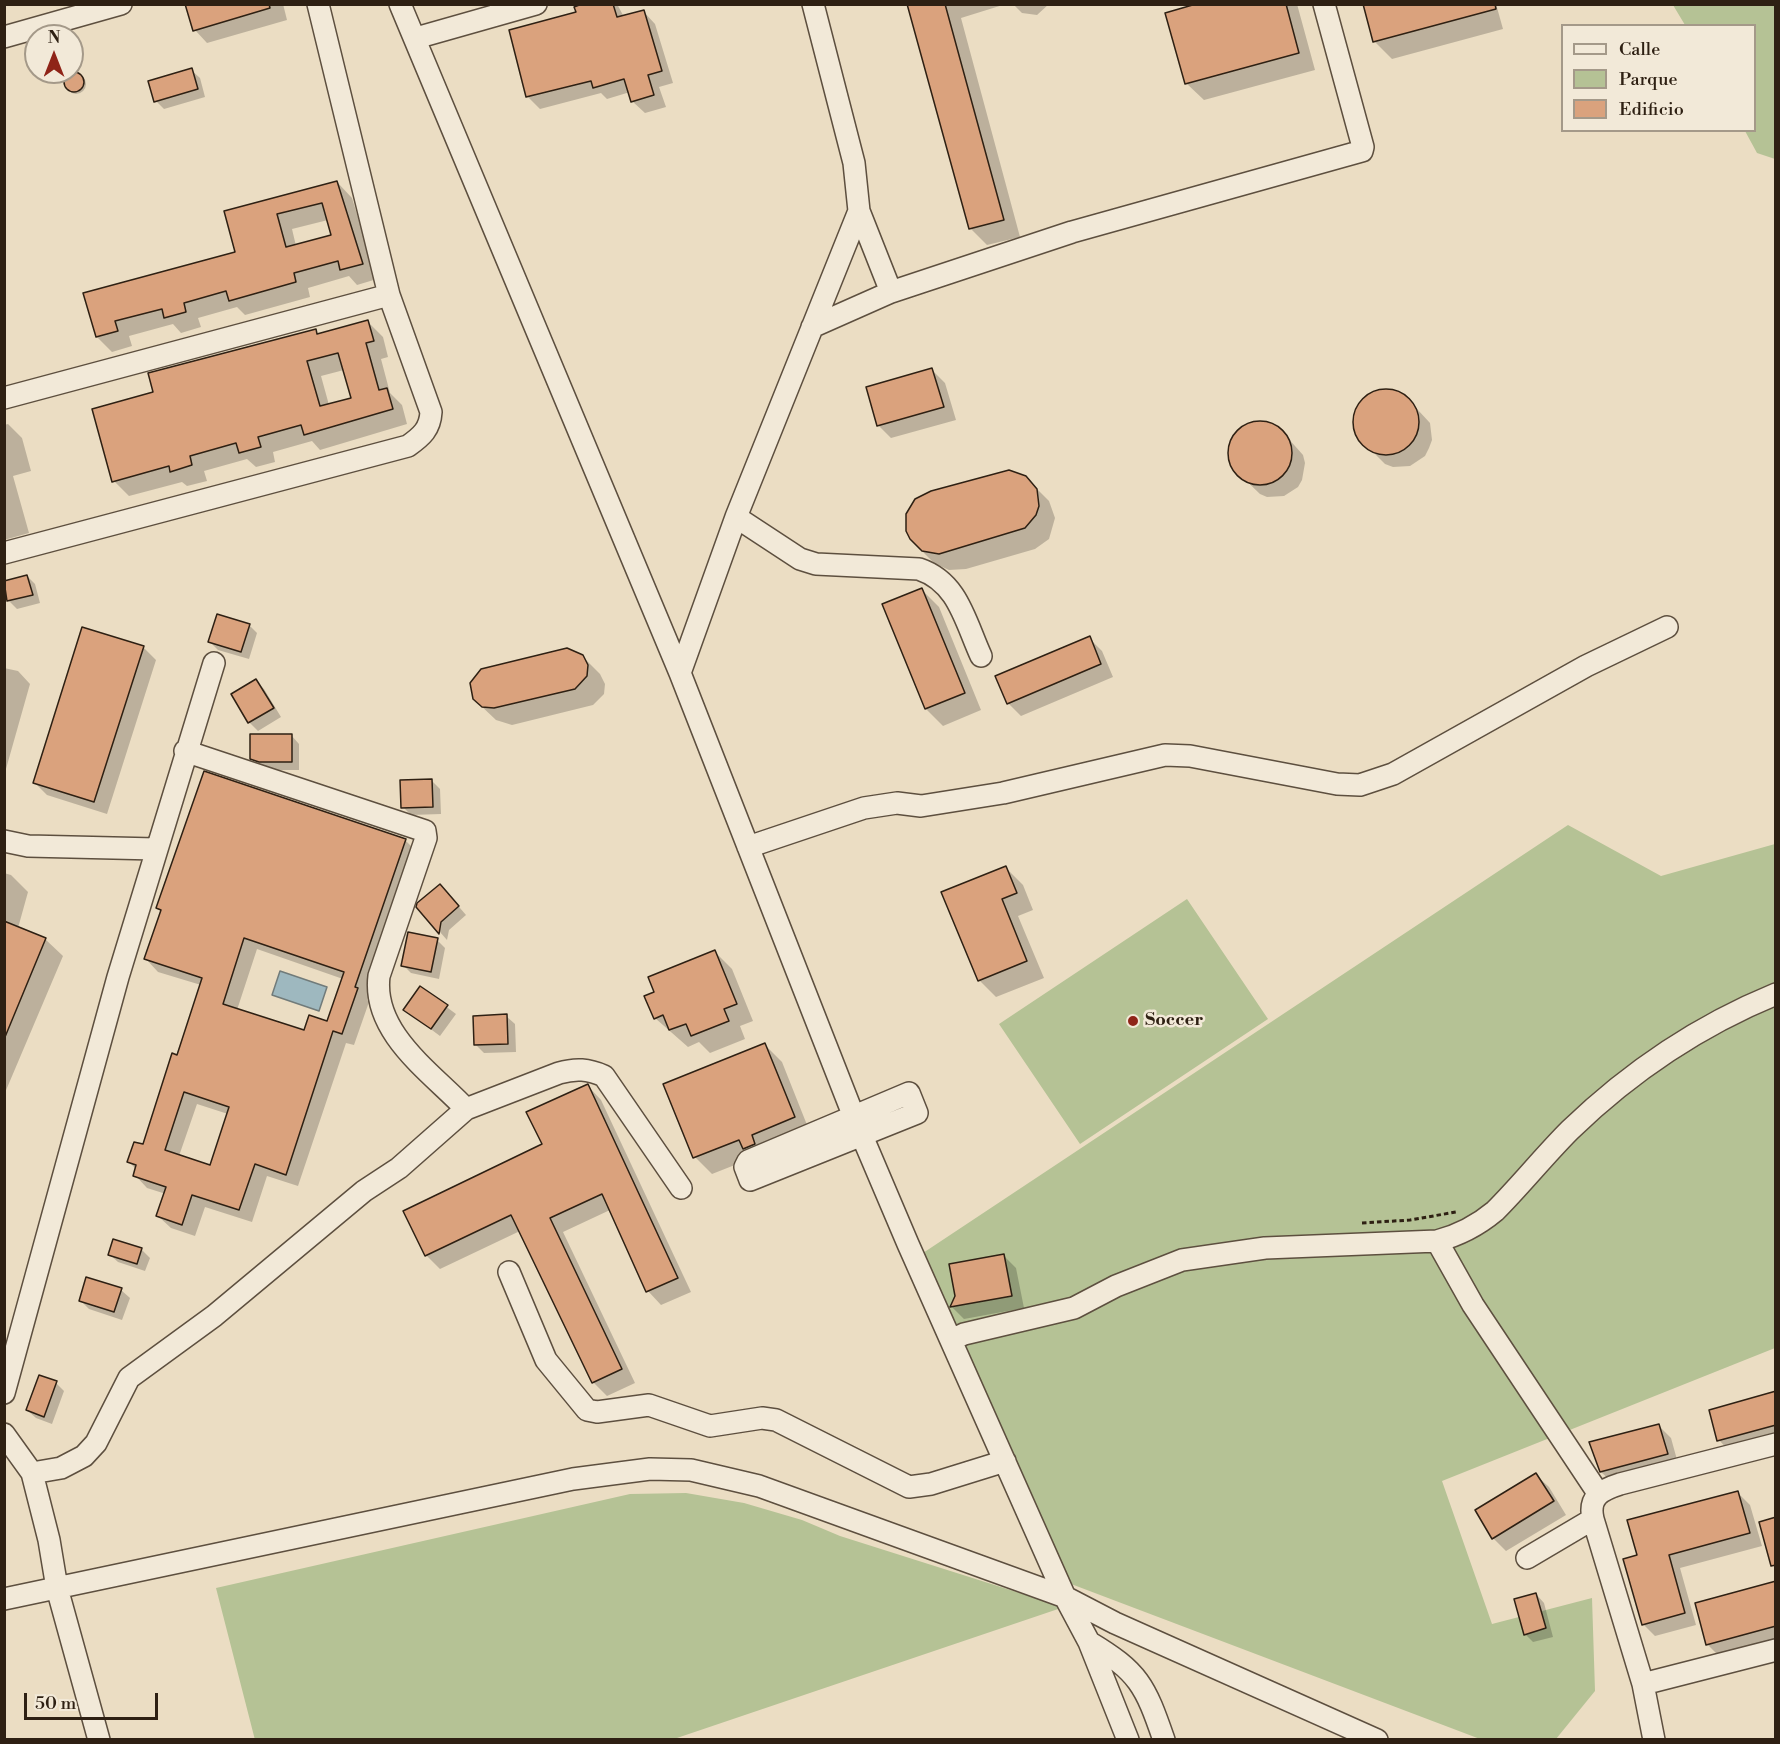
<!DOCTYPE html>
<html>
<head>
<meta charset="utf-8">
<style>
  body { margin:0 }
  #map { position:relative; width:1780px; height:1744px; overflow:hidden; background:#ebddc3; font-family:"Libre Bodoni",serif }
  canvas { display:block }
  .frame { position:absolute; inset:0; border:6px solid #2e2013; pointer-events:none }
  .legend { position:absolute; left:1561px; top:24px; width:195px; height:108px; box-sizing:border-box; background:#f2e9d8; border:2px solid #a49989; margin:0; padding:8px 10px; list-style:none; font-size:18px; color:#2e2013 }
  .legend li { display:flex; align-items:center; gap:12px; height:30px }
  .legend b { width:30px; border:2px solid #a49989 }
  .north { position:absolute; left:24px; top:24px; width:60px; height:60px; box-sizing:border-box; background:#f2e9d8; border:2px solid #a49989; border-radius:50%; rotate:0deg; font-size:16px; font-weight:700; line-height:24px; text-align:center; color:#2e2013 }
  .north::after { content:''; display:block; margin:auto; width:21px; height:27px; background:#8f2418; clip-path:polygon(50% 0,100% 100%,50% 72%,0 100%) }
  .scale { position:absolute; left:24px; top:1693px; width:134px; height:27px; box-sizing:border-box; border:3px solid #2e2013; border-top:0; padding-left:8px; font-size:18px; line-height:21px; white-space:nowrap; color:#2e2013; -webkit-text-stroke:4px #f2e9d8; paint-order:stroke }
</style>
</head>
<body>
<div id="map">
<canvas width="1780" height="1744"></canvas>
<div class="frame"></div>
<ul class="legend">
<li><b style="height:8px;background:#f2e9d8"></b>Calle</li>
<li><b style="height:16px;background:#b5c295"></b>Parque</li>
<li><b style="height:16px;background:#daa27d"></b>Edificio</li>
</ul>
<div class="north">N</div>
<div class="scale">50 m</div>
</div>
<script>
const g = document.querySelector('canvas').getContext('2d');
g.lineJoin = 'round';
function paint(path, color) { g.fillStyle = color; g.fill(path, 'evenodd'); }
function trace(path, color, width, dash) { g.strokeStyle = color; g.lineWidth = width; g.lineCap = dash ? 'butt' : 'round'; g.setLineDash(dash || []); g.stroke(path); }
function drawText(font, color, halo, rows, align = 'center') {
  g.font = font + ' "Libre Bodoni",serif'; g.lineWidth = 5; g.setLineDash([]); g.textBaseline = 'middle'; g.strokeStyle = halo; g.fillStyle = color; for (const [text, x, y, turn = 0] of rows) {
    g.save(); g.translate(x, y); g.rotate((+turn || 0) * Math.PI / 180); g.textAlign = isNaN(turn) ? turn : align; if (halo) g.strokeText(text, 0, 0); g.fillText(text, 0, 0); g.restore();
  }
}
const green = new Path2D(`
  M1673,5H1775V159L1757,153L1745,131L1754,130V26L1685,25Z
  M1568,825L1661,876L1775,844V1348L1442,1481L1492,1624L1592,1598L1595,1691L1556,1739H1480L1050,1576L923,1253Z
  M1187,899L1268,1019L1080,1144L999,1024Z
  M686,1493L744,1503L802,1520L840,1536L1064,1607L674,1739L255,1740L216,1588L630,1494Z`);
const water = new Path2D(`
  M280,971L327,987L319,1011L272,995Z`);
const shadow = new Path2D(`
  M187,4H283L287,20L207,43L195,30Z
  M588,4H617L624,17L643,11L655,24L673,83L659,87L666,107L645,113L632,101L630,92L607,99L601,93L540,109L528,97L510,31L578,13Z
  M909,4H1006L961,18L1020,237L987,245L970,228Z
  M1013,4H1049L1037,15L1022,13Z
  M1202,4H1297L1315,70L1204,100L1186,83Z
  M1364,4H1496L1503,29L1392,59L1374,41Z
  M191,70L200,78L205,97L164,109L156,101Z
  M66 84a10 10 0 1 1 20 0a10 10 0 1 1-20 0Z
  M337,182L352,198L377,279L357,285L349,276L308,288L310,297L245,315L237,307L198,318L201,327L181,333L173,324L129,336L132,346L112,352L97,337L85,294L237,253L226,212ZM328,220L332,236L296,246L292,229Z
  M368,322L383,337L388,357L381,359L390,393L402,405L407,424L320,450L312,441L273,452L275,462L256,467L247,459L204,471L207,481L187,486L182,482L129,496L114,481L155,393L315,331L320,335ZM344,370L352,399L329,405L321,376Z
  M932,370L945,383L956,420L891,438L878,425Z
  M1389,390L1405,396L1430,423L1432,440L1429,448L1425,456L1410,466L1393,467L1385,464L1359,438L1356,430V413L1365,399L1372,394Z
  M1263,423L1279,428L1303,455L1305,463L1302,480L1298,487L1284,496L1267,497L1260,494L1234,469L1230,462L1231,445L1234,437L1246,426Z
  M8,424L22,438L31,471L13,476L29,533L4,540V425Z
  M1031,483L1049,501L1055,518L1049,539L1035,549L966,569L949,570L934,563L916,545Z
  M27,576L35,584L40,603L17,609L9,601L4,582Z
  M922,590L939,607L981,710L943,726L926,709Z
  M249,625L257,633L249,659L218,650L210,642Z
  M1089,638L1102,651L1113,677L1021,716L1008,703Z
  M143,647L156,660L107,814L47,795L35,783Z
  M582,656L600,674L605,684L604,694L593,705L512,725L496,720L478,703L471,688L477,674L486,668Z
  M4,668L18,671L30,684L4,776Z
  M256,681L264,689L281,717L258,731L249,722L233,694Z
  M291,735L299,744V770H269L260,767L252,759Z
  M432,781L440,789L441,814L411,815L403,807Z
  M405,840L418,853L367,1000L369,1002L354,1045L346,1043L298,1186L267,1176L252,1222L205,1207L195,1236L171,1228L158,1216L166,1194L147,1188L135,1175L137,1170L129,1162L144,1146L201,985L158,972L146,959L162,911L158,907ZM257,949L343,979L328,1023L305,1032L237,1010ZM197,1104L228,1114L211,1167L179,1156Z
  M1006,868L1023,885L1033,910L1018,916L1044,978L996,997L979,980Z
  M4,873L11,875L28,892L18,928L45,939L63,956L4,1095Z
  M448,894L466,915L449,930L447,940L418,907Z
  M437,940L445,948L439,979L411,973L403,965Z
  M715,952L732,969L753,1021L740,1026L745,1039L710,1053L699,1042L688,1047L655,1018L656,993Z
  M421,988L456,1014L440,1036L405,1010Z
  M506,1016L515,1024L516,1052L484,1053L476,1045Z
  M765,1045L782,1062L811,1135L712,1174L695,1157Z
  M588,1086L601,1100L691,1292L661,1305L648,1291L610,1210L563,1232L635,1383L607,1396L593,1382L520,1231L440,1269L426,1255L544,1145Z
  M141,1249L150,1258L145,1271L118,1262L109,1254Z
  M1003,1255L1016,1268L1024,1308L964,1319L952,1307L957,1297Z
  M121,1290L130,1298L122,1320L89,1309L80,1300Z
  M56,1383L64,1391L52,1424L36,1418L27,1410Z
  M1776,1393V1441L1731,1453L1719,1440Z
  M1658,1425L1671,1438L1679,1467L1614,1484L1601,1472Z
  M1536,1475L1549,1487L1566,1515L1506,1551L1493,1538Z
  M1738,1493L1750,1505L1762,1546L1680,1568L1696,1625L1655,1636L1643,1624L1638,1556Z
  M1536,1594L1544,1603L1553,1637L1533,1642L1525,1634Z
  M1776,1598V1642L1720,1657L1707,1644Z`);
const building = new Path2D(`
  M185,4H269L270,8L193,31Z
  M582,4H613L617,17L644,10L662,71L648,75L654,95L631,102L624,79L593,88L591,81L526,97L509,30L576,12L574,7Z
  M907,4H945L1004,220L969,229Z
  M1196,4H1286L1299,53L1185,84L1165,13Z
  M1363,4H1495L1496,9L1373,42Z
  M192,68L198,89L154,102L148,81Z
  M64 82a10 10 0 1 1 20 0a10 10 0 1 1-20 0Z
  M337,181L363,264L340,270L338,261L294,273L296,282L229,301L226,291L184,303L186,312L164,318L162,309L115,321L118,331L96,337L83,293L235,252L224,211ZM322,203L331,235L286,247L277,214Z
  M368,320L374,341L366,343L379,390L387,388L393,409L304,435L301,425L258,437L261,447L239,453L236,443L190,456L192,465L170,472L169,466L112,482L92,409L153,392L148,373L316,329L317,334ZM338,353L351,398L320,406L307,361Z
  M932,368L944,407L877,426L866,387Z
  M1353 422a33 33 0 1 1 66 0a33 33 0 1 1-66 0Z
  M1228 453a32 32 0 1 1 64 0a32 32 0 1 1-64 0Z
  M1009,470L1026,476L1037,489L1039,506L1036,515L1025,528L939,554L922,551L910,539L906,531V514L915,499L931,491Z
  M27,575L33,595L7,601L4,581Z
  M922,588L965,693L925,709L882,604Z
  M217,614L250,624L241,652L208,642Z
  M82,627L144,646L94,802L33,783Z
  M1090,636L1101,664L1007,704L995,676Z
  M567,648L583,655L588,665L587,676L575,689L494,708L482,707L473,699L470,683L481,669Z
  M256,679L274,708L248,723L231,694Z
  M250,734H292V762H259L250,759Z
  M204,771L406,839L355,987L358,988L342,1034L333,1031L286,1175L255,1164L239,1210L192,1195L182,1225L156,1216L166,1187L133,1176L136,1165L127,1162L134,1142L143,1144L172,1053L177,1055L202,978L144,959L161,910L156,908ZM244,938L344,972L327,1021L309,1015L304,1030L223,1004ZM184,1092L229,1107L210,1165L165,1150Z
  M432,779L433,807L401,808L400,780Z
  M1006,866L1017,893L1002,899L1027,961L978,981L941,892Z
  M440,884L459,906L441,922L439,934L416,907L417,903Z
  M4,921L46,938L5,1037H4Z
  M408,932L438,938L431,972L401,966Z
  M715,950L737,1004L724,1009L729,1021L691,1036L686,1024L669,1030L663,1015L654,1019L644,996L654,992L648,977Z
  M420,986L448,1005L431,1029L403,1010Z
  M507,1014L508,1044L474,1045L473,1016Z
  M765,1043L795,1117L752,1135L755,1144L743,1149L739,1140L693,1158L663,1084Z
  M588,1084L678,1278L646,1292L602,1194L550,1218L622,1369L592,1383L511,1215L425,1256L403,1211L542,1144L526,1112Z
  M113,1239L142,1248L137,1264L108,1255Z
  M1004,1254L1012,1296L950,1307L955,1296L949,1264Z
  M86,1277L122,1288L114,1312L79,1301Z
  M39,1375L57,1381L44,1417L26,1410Z
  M1776,1391V1425L1717,1441L1709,1410Z
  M1659,1424L1668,1454L1600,1472L1589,1442Z
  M1536,1473L1554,1501L1492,1539L1475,1510Z
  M1738,1491L1750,1533L1669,1555L1685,1613L1642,1625L1623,1559L1637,1555L1627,1520Z
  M1776,1517V1565L1771,1566L1759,1522Z
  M1776,1581V1626L1706,1645L1695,1603Z
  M1536,1593L1546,1628L1524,1635L1514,1599Z`);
const path = new Path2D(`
  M1362,1223L1410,1220L1456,1212`);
const minor = new Path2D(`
  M400,4L680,673L854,1117L908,1244L1065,1597L1089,1642L1128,1740
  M813,4L854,163L859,211L891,292
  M4,37L121,4
  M416,38L536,4
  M812,327L891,292L1072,232L1362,151L1363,147L1324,4
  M4,398L389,295
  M736,517L800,559L816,564L919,569C958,582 965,621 981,656
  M4,553L408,446C422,436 430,429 431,412L389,295L318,4
  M680,673L736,517L859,211
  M185,751L425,831L426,838L379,976C372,1033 431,1072 466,1109
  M4,841L28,846L156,849
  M748,847L864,808L897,803L921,806L1003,793L1165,755L1190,756L1337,784L1360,785L1393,774L1586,666L1667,627
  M909,1093L917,1113L750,1180L745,1167L748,1161Z
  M1437,1241L1473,1305L1598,1493
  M509,1272L546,1360L587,1410L597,1412L649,1405L710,1426L762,1418L776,1420L909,1487L931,1484L1005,1461
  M951,1340L964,1334L1074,1308L1116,1286L1182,1260L1265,1248L1437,1241C1460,1235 1477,1226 1495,1211C1521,1185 1544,1156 1570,1130C1631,1071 1698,1026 1776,994
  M4,1393L118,977L214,663
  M4,1434L32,1473L49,1540L57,1588L99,1740
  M32,1473L61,1468L84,1456L96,1443L129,1378L214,1316L364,1191L399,1168L466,1109L559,1073C576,1068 588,1069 604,1076L681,1188
  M1527,1558L1593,1519
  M4,1599L573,1479L650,1469L691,1470L759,1486L1065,1597L1115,1623L1377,1740
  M1089,1642C1139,1672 1145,1685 1164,1740
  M1643,1684L1776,1650
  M1654,1740L1643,1684L1593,1519C1588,1497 1601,1490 1620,1484L1776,1444`);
const markers = [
  [1133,1021,6,"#8f2418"]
];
const poiNames = [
  ["Soccer",1145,1021]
];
paint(green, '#b5c295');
paint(water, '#9eb8bf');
trace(water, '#717b7a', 1.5);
paint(shadow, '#0003');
paint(building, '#daa27d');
trace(building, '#2e2013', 1.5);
trace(minor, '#5d4f3f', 24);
trace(path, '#2e2013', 3, [4.5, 3]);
trace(minor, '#f2e9d8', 21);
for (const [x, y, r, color] of markers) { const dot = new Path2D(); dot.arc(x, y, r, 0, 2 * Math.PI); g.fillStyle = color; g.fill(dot); trace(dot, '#f2e9d8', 2); }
drawText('bold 18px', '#2e2013', '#f2e9d8', poiNames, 'left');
</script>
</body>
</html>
